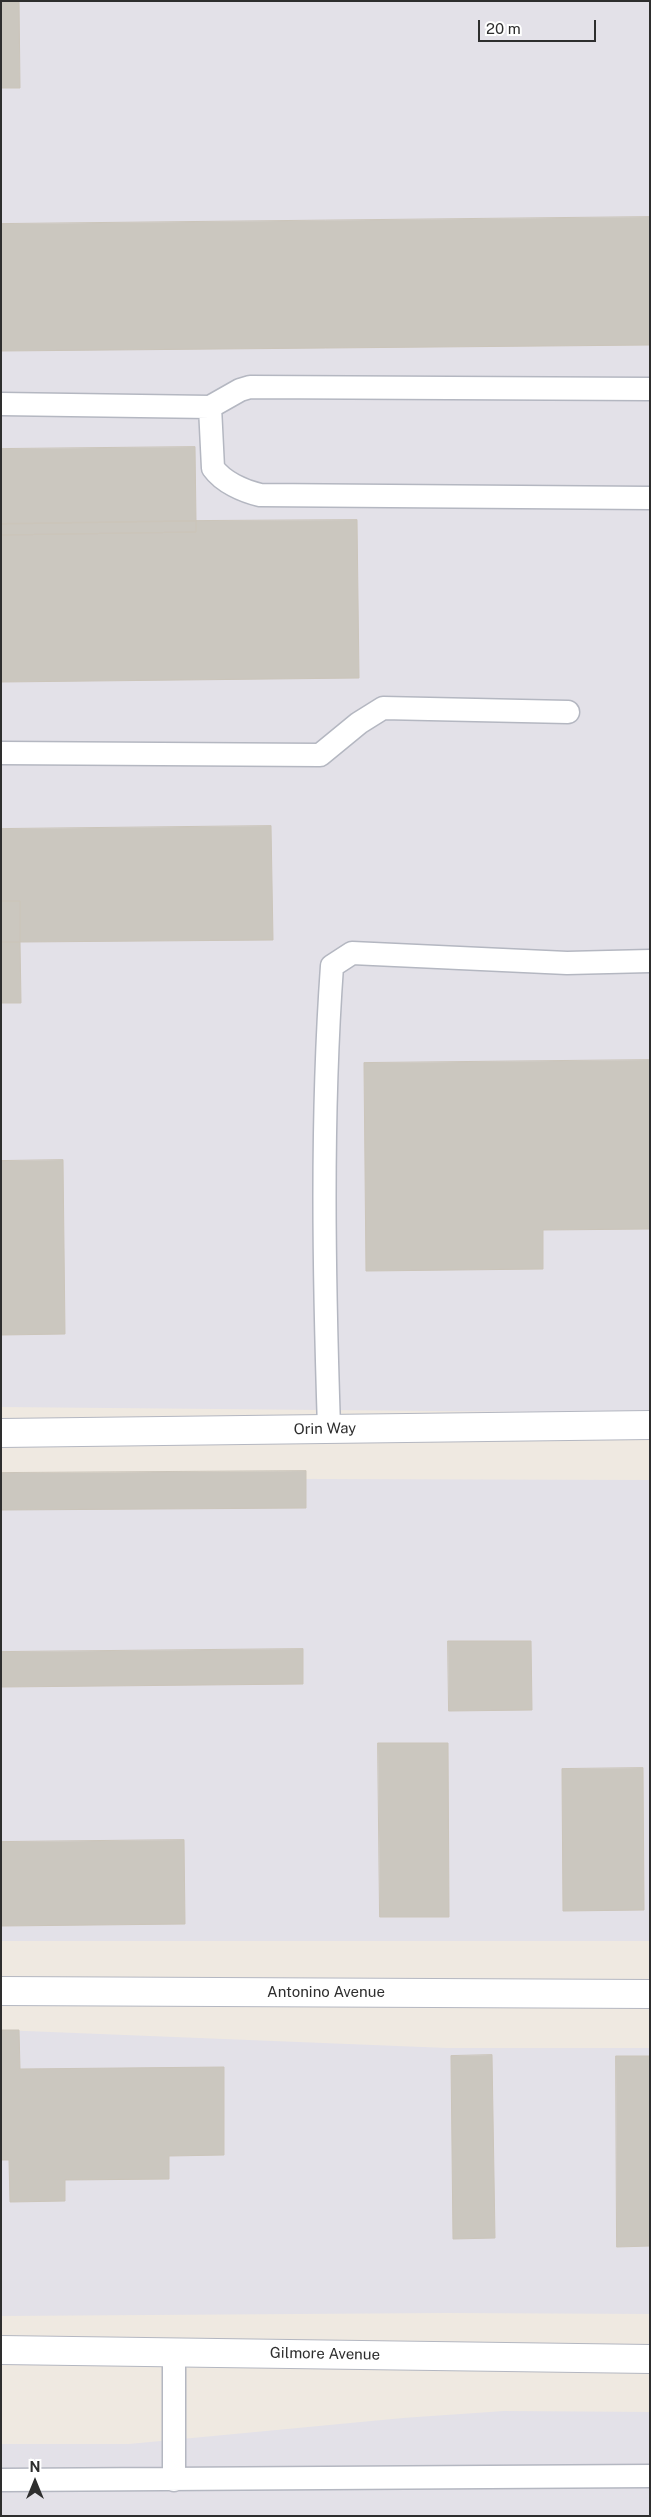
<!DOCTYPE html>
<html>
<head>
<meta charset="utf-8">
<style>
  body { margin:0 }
  #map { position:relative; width:651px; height:2517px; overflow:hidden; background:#efe9e1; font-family:"Public Sans",sans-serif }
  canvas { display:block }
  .frame { position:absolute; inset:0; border:2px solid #2e2e2e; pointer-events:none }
  .north { position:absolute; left:10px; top:2457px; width:50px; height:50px; -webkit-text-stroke:4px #fff; paint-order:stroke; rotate:0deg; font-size:14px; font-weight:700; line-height:20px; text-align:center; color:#2e2e2e }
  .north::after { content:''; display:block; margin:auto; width:18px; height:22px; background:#2e2e2e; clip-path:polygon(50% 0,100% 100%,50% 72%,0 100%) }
  .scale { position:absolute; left:478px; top:20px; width:118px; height:22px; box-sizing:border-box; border:2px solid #2e2e2e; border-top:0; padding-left:6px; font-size:15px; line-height:18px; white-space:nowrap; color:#2e2e2e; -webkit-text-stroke:4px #fff; paint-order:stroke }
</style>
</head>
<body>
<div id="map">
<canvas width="651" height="2517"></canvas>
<div class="frame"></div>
<div class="north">N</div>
<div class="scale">20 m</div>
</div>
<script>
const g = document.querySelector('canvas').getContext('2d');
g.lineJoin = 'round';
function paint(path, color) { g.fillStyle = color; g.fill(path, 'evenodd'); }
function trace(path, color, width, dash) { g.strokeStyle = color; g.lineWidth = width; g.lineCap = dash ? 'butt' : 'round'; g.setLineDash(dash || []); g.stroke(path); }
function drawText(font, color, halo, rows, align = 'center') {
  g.font = font + ' "Public Sans",sans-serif'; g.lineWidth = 5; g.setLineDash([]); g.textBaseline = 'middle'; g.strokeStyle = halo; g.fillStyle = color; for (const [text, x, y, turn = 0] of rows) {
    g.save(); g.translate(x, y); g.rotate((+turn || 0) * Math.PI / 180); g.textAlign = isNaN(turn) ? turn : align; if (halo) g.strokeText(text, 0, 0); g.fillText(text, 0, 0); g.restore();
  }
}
const industrial = new Path2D(`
  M1,1H650V1413L1,1407Z
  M1,1478L650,1480V1941H1Z
  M1,2030L447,2048H650V2314L446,2313L1,2316Z
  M504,2411L650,2412V2516H1V2444H129L403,2418Z`);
const building = new Path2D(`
  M1,1H19L20,88H1Z
  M650,217V345L1,351V224Z
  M195,447L196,521L1,524V449Z
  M357,520L359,678L1,682V535L196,532V521Z
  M196,521V532L1,535V524Z
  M271,826L273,940L20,942V901H1V829Z
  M1,901H20V942H1Z
  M1,942H20L21,1003H1Z
  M650,1060V1229L543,1230V1269L366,1271L364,1063Z
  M63,1160L65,1334L1,1335V1161Z
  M306,1471V1508L1,1510V1473Z
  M448,1641H531L532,1710L449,1711Z
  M303,1649V1684L1,1687V1652Z
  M378,1743H448L449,1917H380Z
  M643,1768L644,1910L563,1911L562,1769Z
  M184,1840L185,1924L1,1926V1842Z
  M1,2030H19L20,2069L224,2067V2155L169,2156V2179L65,2180V2201L10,2202L9,2160H1Z
  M492,2055L495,2238L453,2239L451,2056Z
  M616,2056H650V2246L617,2247Z`);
const lane = new Path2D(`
  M1,404L210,407L240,390L250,387L650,389
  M210,407L213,468C223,482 243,491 260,495L650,498
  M1,753L320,755L359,723L383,708L568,712
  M329,1428C324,1275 321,1120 332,966L352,953L567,963L650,961
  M174,2352V2480
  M1,2480L650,2476`);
const street = new Path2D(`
  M1,1433L650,1425
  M1,1991L650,1994
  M1,2350L650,2359`);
const streetNames = [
  ["Orin Way",325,1429,-1],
  ["Antonino Avenue",326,1992],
  ["Gilmore Avenue",325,2354,1]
];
paint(industrial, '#e3e1e8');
paint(building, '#cbc7bf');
trace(building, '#cbc5ba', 1);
trace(lane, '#b4b7c1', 25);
trace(street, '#b4b7c1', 30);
trace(lane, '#fff', 22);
trace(street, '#fff', 28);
drawText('15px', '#2e2e2e', '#fff', streetNames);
</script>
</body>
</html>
